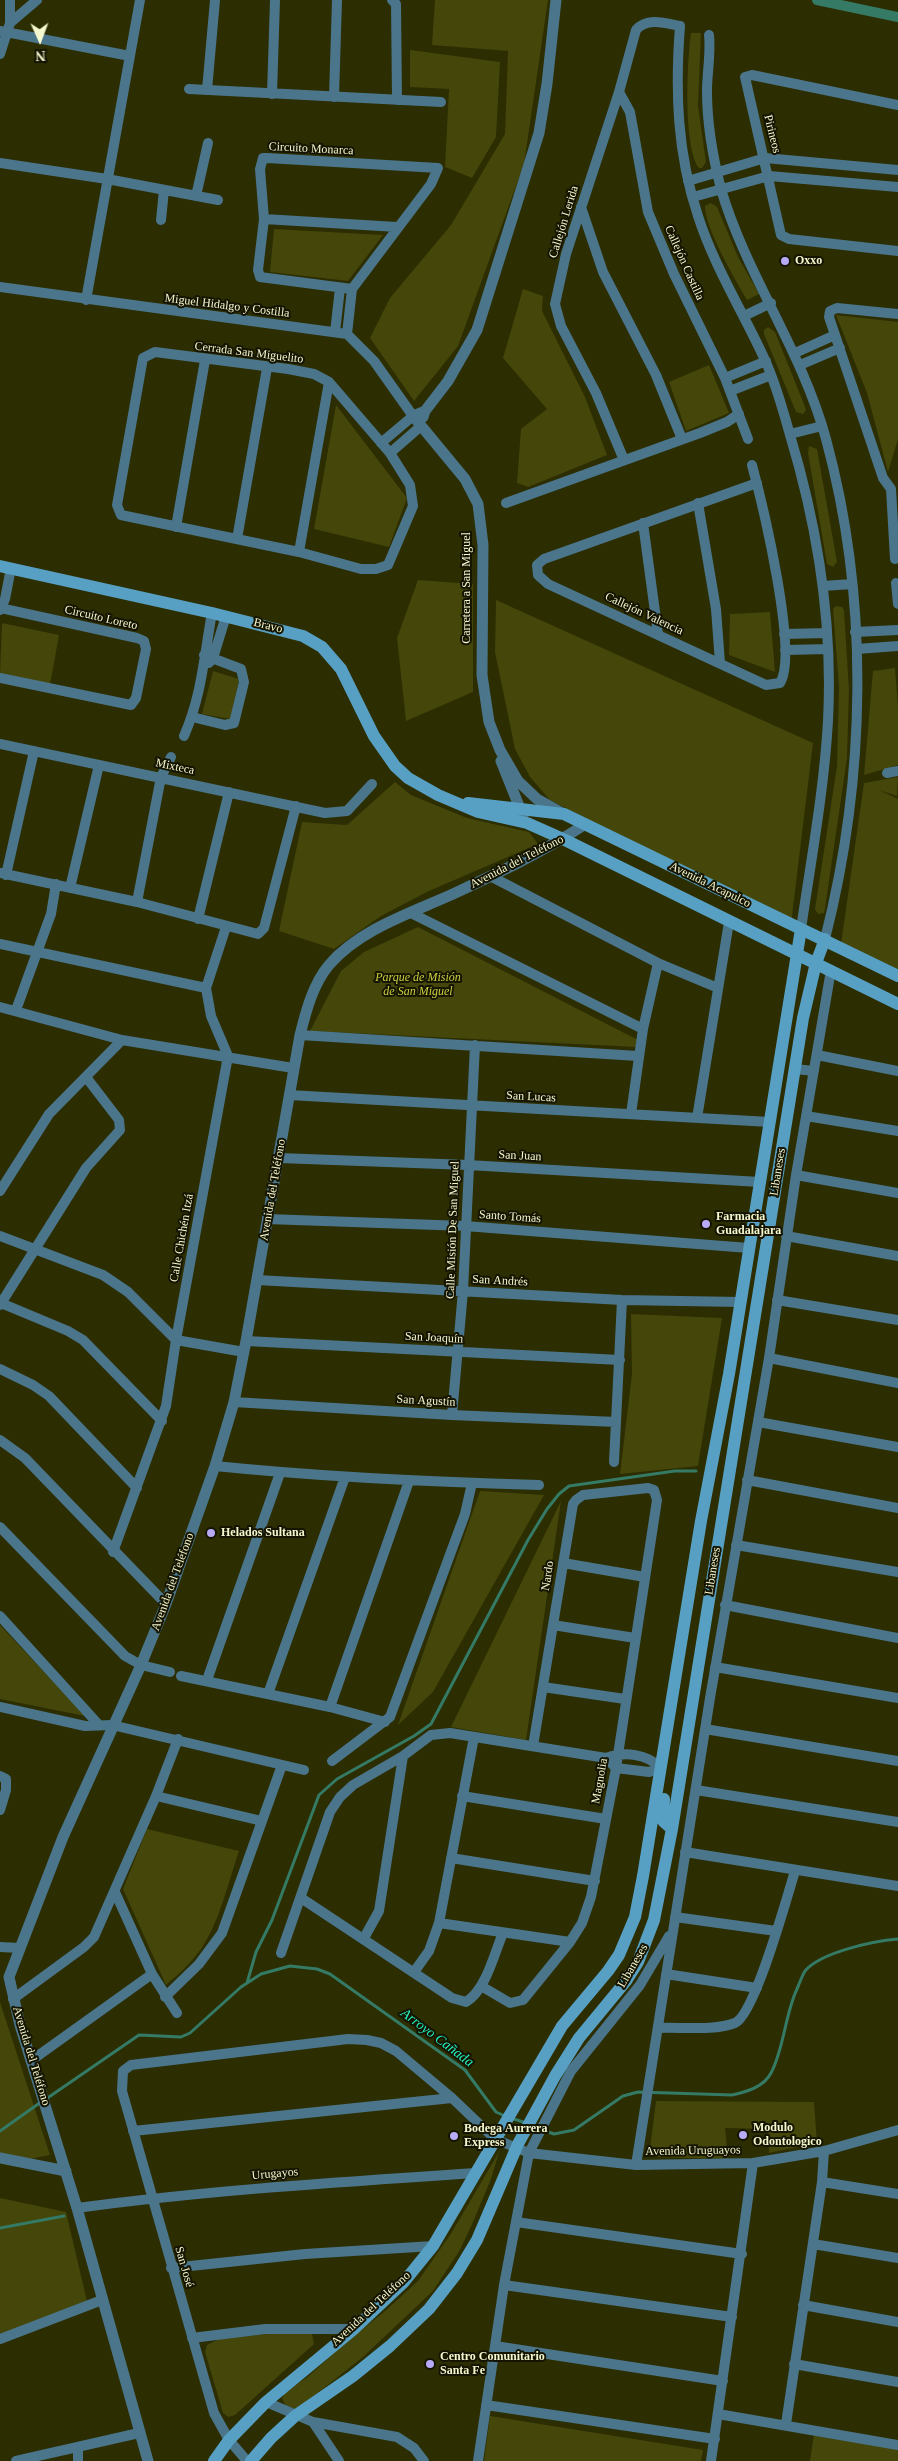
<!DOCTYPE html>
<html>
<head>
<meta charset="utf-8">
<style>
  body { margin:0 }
  #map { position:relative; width:898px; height:2461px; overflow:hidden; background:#2c2d00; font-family:"Times New Roman",serif }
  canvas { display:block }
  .north { position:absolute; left:15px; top:15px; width:50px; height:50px; -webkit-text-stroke:4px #141400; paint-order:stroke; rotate:178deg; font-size:14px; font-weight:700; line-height:20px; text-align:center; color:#f5f8cf }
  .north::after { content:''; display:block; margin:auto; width:18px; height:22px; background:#f5f8cf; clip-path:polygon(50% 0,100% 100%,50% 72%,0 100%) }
</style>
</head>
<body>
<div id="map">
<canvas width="898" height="2461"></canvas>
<div class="north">N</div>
</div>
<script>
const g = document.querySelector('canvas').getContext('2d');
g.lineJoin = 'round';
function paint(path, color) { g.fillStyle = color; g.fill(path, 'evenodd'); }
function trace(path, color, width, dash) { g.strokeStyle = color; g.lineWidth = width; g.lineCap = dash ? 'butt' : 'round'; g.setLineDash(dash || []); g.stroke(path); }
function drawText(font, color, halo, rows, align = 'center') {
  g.font = font + ' "Times New Roman",serif'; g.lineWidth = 4; g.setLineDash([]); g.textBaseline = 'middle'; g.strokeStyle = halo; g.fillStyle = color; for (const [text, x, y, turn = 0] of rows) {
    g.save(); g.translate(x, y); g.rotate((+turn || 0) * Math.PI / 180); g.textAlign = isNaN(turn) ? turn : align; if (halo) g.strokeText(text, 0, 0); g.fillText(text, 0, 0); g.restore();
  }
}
const green = new Path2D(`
  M435,0H548L524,164L458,346L414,401L370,338L390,298L451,225L505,134L508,51L432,45Z
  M691,33H701L698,106L706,162L702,168H699C683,148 687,60 691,33Z
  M410,50L500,62L496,137L472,178L445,167L449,89L410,87Z
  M711,203L717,207L738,257L759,294L747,300C735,279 705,229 705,206Z
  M274,229L383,235L348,281L270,272Z
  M523,289L543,296L542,311L585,397L607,455L528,487L517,483L521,429L547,409L503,358Z
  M836,315L898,322V439L888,472L867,393Z
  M768,327L775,332L802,399L806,410L803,414L796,412L764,334V330Z
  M709,365L729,413L686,431L669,382Z
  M336,405L407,498L389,547L314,529Z
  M809,446L817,449L837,562L833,567L827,564L808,453Z
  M418,580L473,584V692L406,721L397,638Z
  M496,600L813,743L791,924L550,800L530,777L515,749L495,652Z
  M836,606L842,607L844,610L849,690L847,758L825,908L824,913L818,914L815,909L837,766L839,687L833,609Z
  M770,612L775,672L729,655L730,614Z
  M2,623L59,635L50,685L0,673Z
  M895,668L898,707V765L864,775L873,671Z
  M213,671L239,679L231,719L202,714Z
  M898,777L897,796L879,790L898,799V980L840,951L864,783Z
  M395,782L411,795L467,818L529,832L538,844L429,891L381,916L334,949L279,931L302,822L347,825Z
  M418,927L638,1040L636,1047L310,1031L341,971L364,952Z
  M631,1314L722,1318L698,1466L620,1474L632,1374Z
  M480,1491L544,1495L433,1692L398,1725Z
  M561,1501L526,1740L451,1727Z
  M0,1625L85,1716L0,1699Z
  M147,1829L239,1851C228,1883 220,1921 201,1949C191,1963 179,1974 166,1985L123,1889Z
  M0,2002L50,2155L24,2160L0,2154Z
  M656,2101L814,2102L817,2143L769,2153L768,2129L725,2128L728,2159L649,2157Z
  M499,2152L491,2179L473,2222L460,2250L433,2291L363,2357L300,2407L295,2409L285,2405L282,2398L285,2393L310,2375L345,2343L384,2312L418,2281L452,2232Z
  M0,2198L66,2212L87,2301L0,2335Z
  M304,2331L312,2334L314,2344L235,2415L228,2417L223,2413L205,2352L207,2345L221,2338Z
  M490,2416L703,2450L701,2461H484Z
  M814,2434L898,2448V2461H810Z`);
const stream = new Path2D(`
  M247,1983L256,1952L272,1920L319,1795L337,1779L414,1736L431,1724L528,1540L547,1509L559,1494L569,1486L675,1471H696
  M46,2099L139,2035L181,2037L190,2033L241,1987L261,1974L290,1966L317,1969L330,1974L465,2070L496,2112L505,2116
  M511,2118L526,2123
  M532,2126L554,2134L574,2130L623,2096L638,2092L732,2095C746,2092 764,2087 771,2073C784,2049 785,2014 797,1989C799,1984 802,1976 805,1971C821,1952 874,1941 898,1939
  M0,2131L41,2102
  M0,2228L64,2216`);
const canal = new Path2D(`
  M817,0L898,17`);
const minor = new Path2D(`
  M392,0L396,4L397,100
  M10,23V0
  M0,31L130,56
  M709,35C711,53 707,73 707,91C707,123 713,158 721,189C746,275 802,350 826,439C870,601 866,778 825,939
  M0,54L10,23L37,0
  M189,89L441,102
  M207,90L215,0
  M619,92L630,112L648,212L674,274L725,378L748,439
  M272,94L275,0
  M334,97L337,0
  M898,105L752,75L745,77L781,235L789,239L898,251
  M263,158H267L438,168L431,184L352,289L260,277L258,270L264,219L260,169Z
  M0,163L107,179L218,200
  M688,181L765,158L898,170
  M196,196L208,143
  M693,197L769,176L898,187
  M581,207L603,272L656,375L682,439
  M264,219L397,227
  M161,220L164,190
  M0,287L347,334L374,361L413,416L381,443
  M86,300L140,0
  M744,316L771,303
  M335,332L340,288
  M347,334L352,289
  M155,352L288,369L314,374L329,382L390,453L410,485L413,506L388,565L376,569H361L299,552L121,515L117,505L143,358Z
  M795,353L835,335
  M800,365L840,348
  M725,378L766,361
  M730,391L771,375
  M790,434L822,426
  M390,453L421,426
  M624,460L596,393L561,326L555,304L566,254L619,92L636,30C647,17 665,23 680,26C675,91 677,153 698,216C714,266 743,312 765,360C776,384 783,410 790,435C818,528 833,624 828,721C824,791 811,860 801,929
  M752,465C762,502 799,654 780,683L766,685L548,584L538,575L537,565L544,559L757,483
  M506,503L700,433L727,422L739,414
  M698,503L716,609L720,663
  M643,523L658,634
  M176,527L205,360
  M237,539L267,368
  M299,552L329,382
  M895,559L891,489L883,478L829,317L830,311L837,308L898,314
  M896,583L898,604
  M823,586L852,584
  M0,608L137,638L144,641L146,649L136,698L131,705L0,678
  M0,610L5,599L11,568
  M855,632L898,630
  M784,634L827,633
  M857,649L898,646
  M785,650L828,649
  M209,663L213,658L226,616
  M192,717L225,725L234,723L244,682L241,669L204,655
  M184,736C202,695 204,656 212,613
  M0,744L325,813L347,811L372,784
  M887,773L898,771
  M0,873L137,902L258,934L264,928L296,806
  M6,875L34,751
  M492,877L658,963L718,988
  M70,888L99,765
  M137,902L161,777L171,757
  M411,913L643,1029
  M198,919L229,792
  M0,944L206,988
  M0,1007L122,1040L293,1068
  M16,1010L51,914L56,884
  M300,1035L638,1056
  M817,1055L898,1071
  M795,1069L814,1071
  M289,1095L770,1122
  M631,1114L643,1029L658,963
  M806,1116L898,1131
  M697,1118L729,922
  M279,1158L468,1165L760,1182
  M796,1175L898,1193
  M0,1191L49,1114L122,1040
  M267,1219L465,1226L749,1248
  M0,1236L103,1275L128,1292L176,1340L244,1352
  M786,1236L898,1256
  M257,1280L622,1300L741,1302
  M777,1300L898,1320
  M1,1303L68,1331L83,1340L162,1421
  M0,1305L86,1168L120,1130L119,1120L86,1077
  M246,1341L620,1360
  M769,1358L898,1383
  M0,1369L33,1385L49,1396L137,1488
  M234,1402L452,1415L616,1422
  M452,1415L463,1291L475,1045
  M758,1422L898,1447
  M0,1440L25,1458L166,1604
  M614,1462L622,1300
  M215,1466C322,1477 431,1482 539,1485
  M747,1480L898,1508
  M0,1527L125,1656L141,1665L170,1672
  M736,1545L898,1572
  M113,1552L166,1406L176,1340L228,1056L211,1016L206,988L226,927
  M563,1563L645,1577
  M725,1605L898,1638
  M0,1616L99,1725
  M553,1625L635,1638
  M715,1667L898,1698
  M181,1676L330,1707L385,1722
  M207,1680L280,1473
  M543,1687L625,1699
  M268,1694L345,1477
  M0,1707L85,1726L112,1725L304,1770
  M330,1707L409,1481
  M705,1729L898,1761
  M332,1761L390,1717L465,1514L472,1483
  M0,1776L6,1779V1790L0,1810
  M696,1790L898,1822
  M156,1796L262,1821
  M462,1796L606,1819
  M685,1852L898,1886
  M451,1858L595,1881
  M115,1892L152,1974L177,2013
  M301,1898L452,1998L466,2002C486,1990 494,1954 503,1933
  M675,1917L776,1931
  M439,1923L570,1942
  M364,1938L379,1911L403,1756
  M0,1947L20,1948
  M281,1953L330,1812L340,1797L353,1785L403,1756L431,1735L450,1733L606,1758C625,1751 647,1754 661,1768L649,1772L616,1768L606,1758
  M414,1972L429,1951L439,1923L474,1737
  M666,1974L757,1988
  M481,1986L510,2003L523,2000L570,1942L582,1923L591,1897L616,1768L657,1500L654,1490L648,1488L583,1495L576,1500L573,1504L533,1746
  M165,1997L199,1964L222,1933L282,1765
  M13,1999L84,1947L94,1937L156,1796L178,1739
  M658,2028C680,2027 715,2031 735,2023C755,2014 787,1897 795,1871
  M32,2060L152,1974
  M133,2131L452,2098
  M636,2165L710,1698L769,1358L796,1175L831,970
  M822,2182L898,2194
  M77,2208C209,2190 342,2182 475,2173
  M516,2222L742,2254
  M813,2244L898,2258
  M171,2268L305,2254L433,2246
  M504,2285L732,2317
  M803,2305L898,2322
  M192,2338L265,2329H354
  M0,2339L102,2300
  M495,2346L723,2381
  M794,2364L898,2382
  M266,2402L313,2422L397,2437L414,2448L424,2461
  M486,2405L715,2439
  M718,2414L898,2445
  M313,2422L339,2461
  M786,2424L822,2182L824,2151
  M78,2449V2461
  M16,2461L139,2433
  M247,2461L229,2440L214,2413L122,2091L123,2071L131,2065L348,2039L367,2040L381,2043L396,2051L452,2098L495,2139L529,2153L636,2165L753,2163L824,2151L898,2130
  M478,2461L504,2285L529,2153L571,2071L640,1985L669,1936
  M711,2461L753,2163`);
const tertiary = new Path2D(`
  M425,411L413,416L465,479L478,504L483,545L482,675L489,722L500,750L518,781L537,799L562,813
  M423,417L425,411L448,381L477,330L539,133L547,84L556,0
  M501,761L523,816
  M0,2158L66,2171
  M148,2461L77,2208L20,2025L9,1977L63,1837L141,1665L166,1604L215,1466L234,1402L246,1341L300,1035C306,1011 313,984 329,965C360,929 411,913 453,894C498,873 543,852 584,825`);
const secondary = new Path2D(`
  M0,566L212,613L303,636L322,647L341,669L374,736L395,766L408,778L438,795L478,812L527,823L563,839L898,1004
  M468,803L564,814L898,976
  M664,1799L663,1821L672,1829
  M214,2461L229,2440L266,2402L354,2329L403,2283L433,2246L562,2026L608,1971L619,1955L635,1917L643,1876L701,1521L729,1374L801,929
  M251,2461L271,2438L295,2416L353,2376L390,2346L429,2309L457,2273L477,2240L518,2144L555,2076L579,2038L626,1981L638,1962L654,1920L672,1829L803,1018L816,963L825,939`);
const markers = [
  [785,261,5,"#b7abf8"],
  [706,1224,5,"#b7abf8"],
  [211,1533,5,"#b7abf8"],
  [743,2135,5,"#b7abf8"],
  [454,2136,5,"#b7abf8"],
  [430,2364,5,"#b7abf8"]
];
const streetNames = [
  ["Pirineos",772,134,76],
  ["Circuito Monarca",311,149,3],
  ["Callejón Lerida",564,222,-73],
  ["Callejón Castilla",684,263,66],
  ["Miguel Hidalgo y Costilla",227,306,7],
  ["Cerrada San Miguelito",249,353,7],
  ["Carretera a San Miguel",467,588,-90],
  ["Callejón Valencia",644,614,25],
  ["Circuito Loreto",101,618,13],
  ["Bravo",268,626,14],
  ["Mixteca",175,767,12],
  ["Avenida del Teléfono",517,862,-27],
  ["Avenida Acapulco",710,885,26],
  ["San Lucas",531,1097,3],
  ["San Juan",520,1156,3],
  ["Libaneses",778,1172,-81],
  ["Avenida del Teléfono",273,1190,-80],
  ["Santo Tomás",510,1217,4],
  ["Calle Misión De San Miguel",453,1230,-88],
  ["Calle Chichén Itzá",182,1238,-80],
  ["San Andrés",500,1281,3],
  ["San Joaquín",434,1338,3],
  ["San Agustín",426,1401,3],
  ["Libaneses",713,1571,-81],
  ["Nardo",548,1576,-81],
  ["Avenida del Teléfono",173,1582,-70],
  ["Magnolia",600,1781,-80],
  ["Libaneses",633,1966,-60],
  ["Avenida del Teléfono",31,2056,73],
  ["Avenida Uruguayos",693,2151,-1],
  ["Urugayos",275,2174,-5],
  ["San José",184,2267,74],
  ["Avenida del Teléfono",371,2309,-43]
];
const poiNames = [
  ["Oxxo",795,261],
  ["Farmacia",716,1217],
  ["Guadalajara",716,1231],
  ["Helados Sultana",221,1533],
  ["Modulo",753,2128],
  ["Odontologico",753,2142],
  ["Bodega Aurrera",464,2129],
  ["Express",464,2143],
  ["Centro Comunitario",440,2357],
  ["Santa Fe",440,2371]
];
const parkNames = [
  ["Parque de Misión",418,978],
  ["de San Miguel",418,992]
];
const waterNames = [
  ["Arroyo Cañada",437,2038,37]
];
paint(green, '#44460a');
trace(stream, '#347a65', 3);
trace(canal, '#347a65', 10);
trace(minor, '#4a758b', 10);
trace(tertiary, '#4a758b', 11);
trace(secondary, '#57a0c3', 12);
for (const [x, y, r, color] of markers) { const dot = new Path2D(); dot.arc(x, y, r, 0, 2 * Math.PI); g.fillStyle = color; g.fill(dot); trace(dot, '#141400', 2); }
drawText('12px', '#f5f8cf', '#141400', streetNames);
drawText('bold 12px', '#f5f8cf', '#141400', poiNames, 'left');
drawText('italic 12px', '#ccd03e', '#141400', parkNames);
drawText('italic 14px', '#23eebf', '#141400', waterNames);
</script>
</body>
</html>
